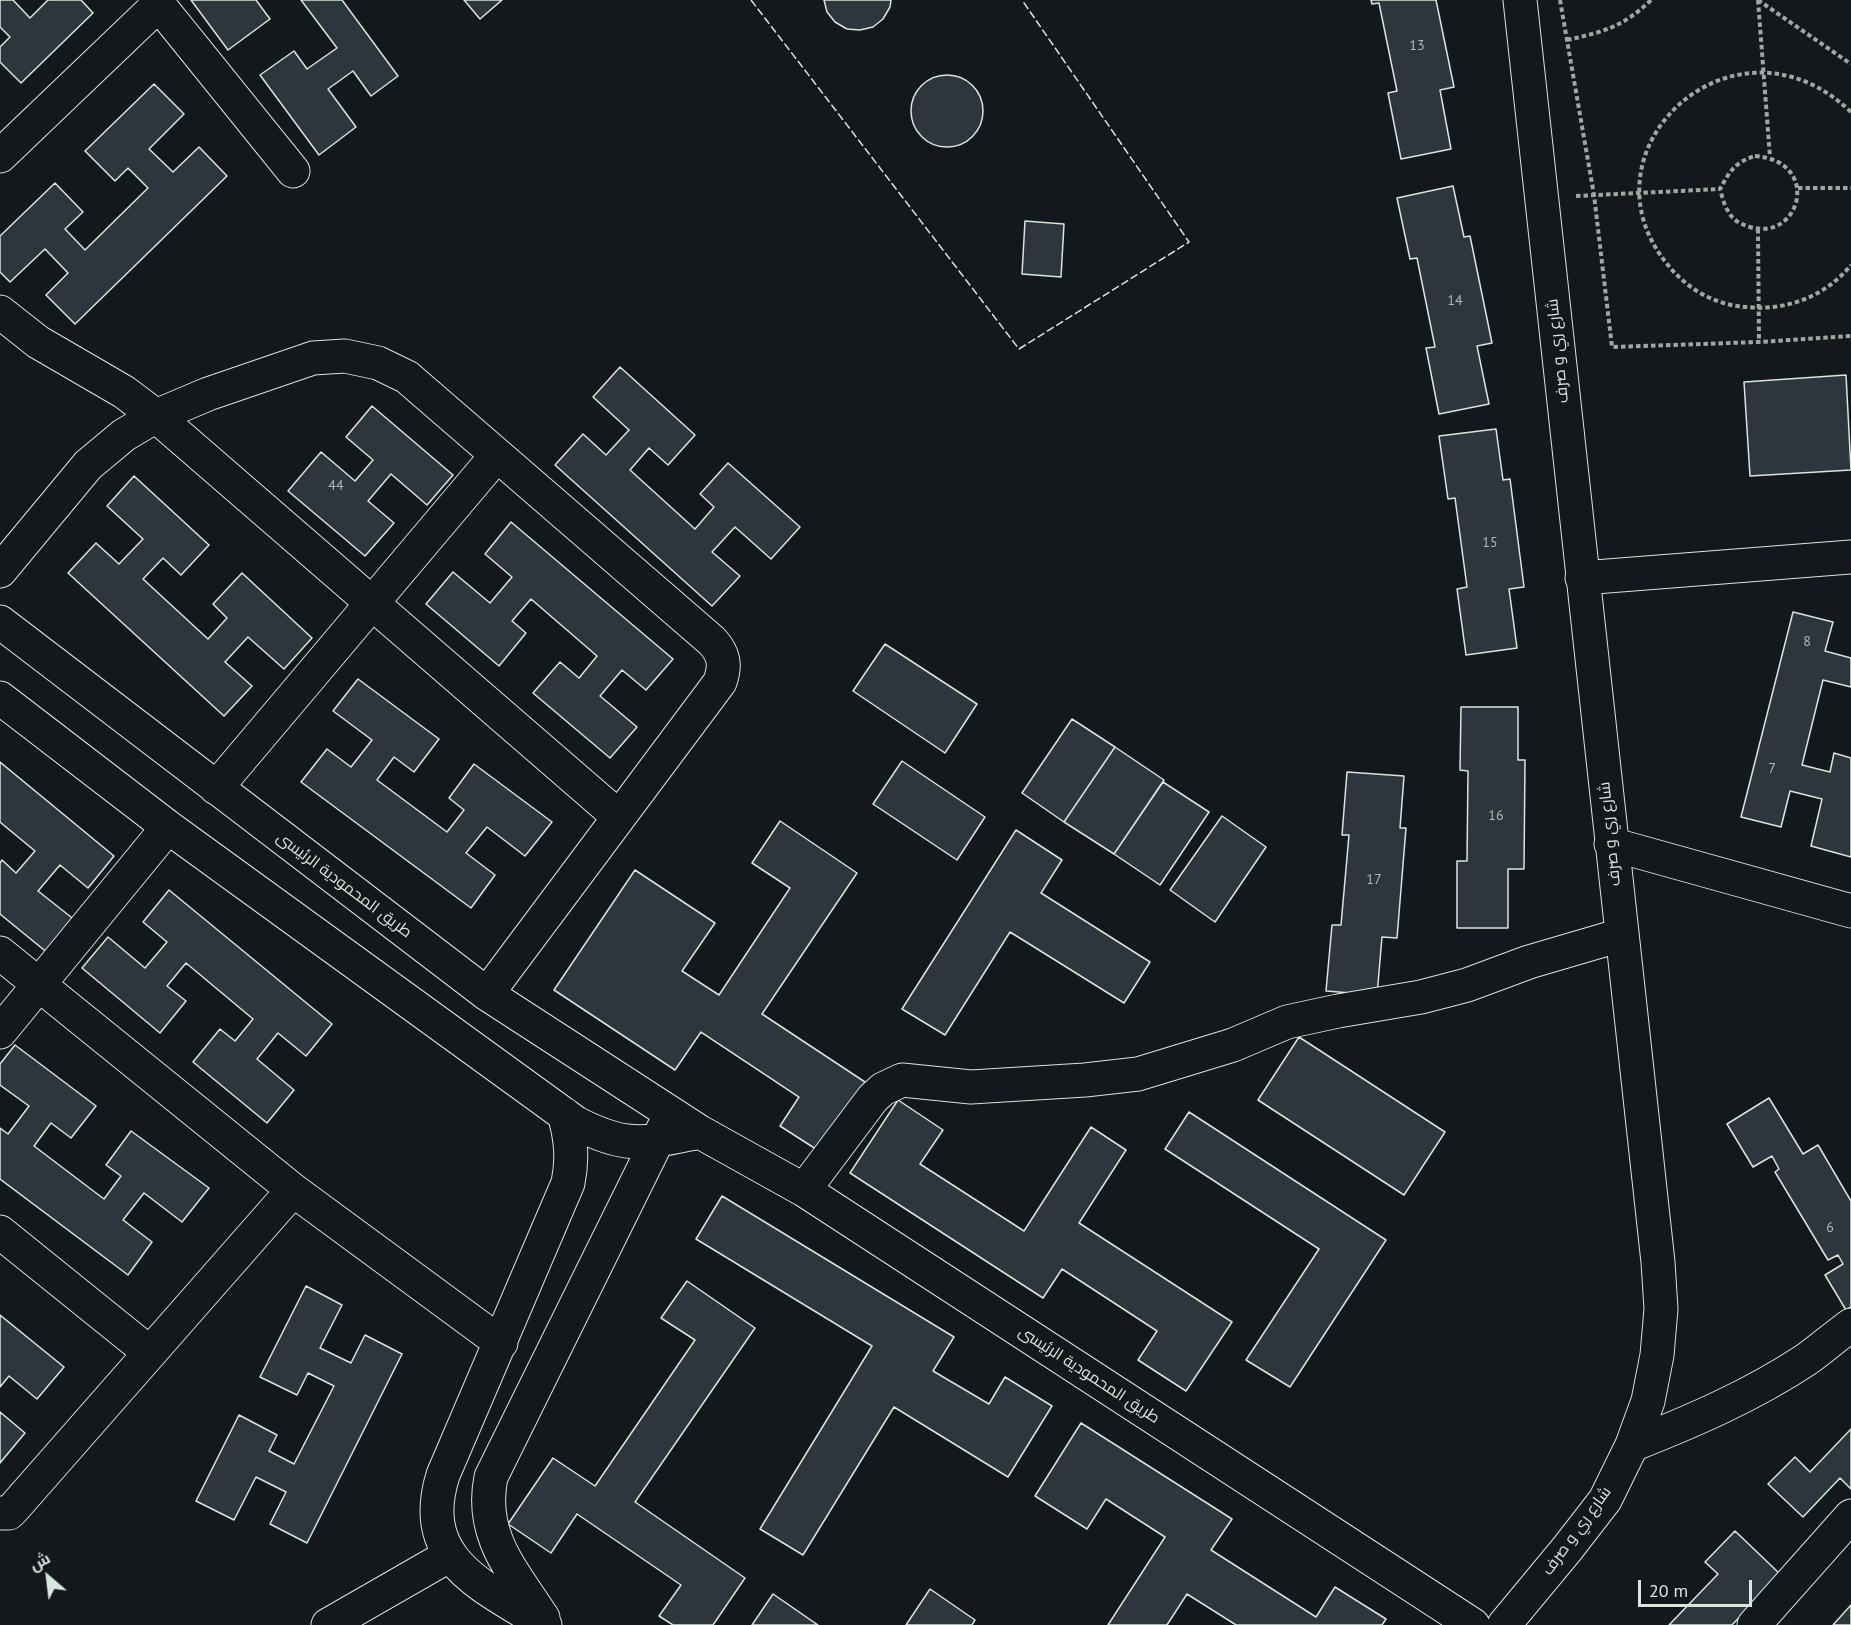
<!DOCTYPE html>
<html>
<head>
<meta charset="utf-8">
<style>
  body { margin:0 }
  #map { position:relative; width:1851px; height:1625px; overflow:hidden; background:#14181c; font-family:"PT Sans",Cairo,sans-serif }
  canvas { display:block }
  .north { position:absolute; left:18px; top:1547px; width:60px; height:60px; -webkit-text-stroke:4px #14181c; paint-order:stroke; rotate:332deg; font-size:16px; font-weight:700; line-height:24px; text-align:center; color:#d8e6dc }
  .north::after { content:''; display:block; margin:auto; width:21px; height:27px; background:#d8e6dc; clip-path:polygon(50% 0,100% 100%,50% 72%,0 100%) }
  .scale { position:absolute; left:1638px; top:1580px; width:114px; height:27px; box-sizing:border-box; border:3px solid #d8e6dc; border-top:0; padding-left:8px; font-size:18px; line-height:21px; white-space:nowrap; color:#d8e6dc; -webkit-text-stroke:4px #14181c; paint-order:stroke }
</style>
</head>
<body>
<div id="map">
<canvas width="1851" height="1625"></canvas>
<div class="north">ش</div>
<div class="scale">20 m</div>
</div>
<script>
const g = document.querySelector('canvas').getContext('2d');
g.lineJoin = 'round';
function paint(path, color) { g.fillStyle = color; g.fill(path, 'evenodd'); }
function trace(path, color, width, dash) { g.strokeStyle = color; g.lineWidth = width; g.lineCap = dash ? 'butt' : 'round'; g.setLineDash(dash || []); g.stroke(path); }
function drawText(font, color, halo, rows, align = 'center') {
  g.font = font + ' "PT Sans",Cairo,sans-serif'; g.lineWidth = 4.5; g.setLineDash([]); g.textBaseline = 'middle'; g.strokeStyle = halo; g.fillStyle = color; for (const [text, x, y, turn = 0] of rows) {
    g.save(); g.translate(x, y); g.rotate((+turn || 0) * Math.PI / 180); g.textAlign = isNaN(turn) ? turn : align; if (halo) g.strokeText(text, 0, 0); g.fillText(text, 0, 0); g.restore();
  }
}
const building = new Path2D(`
  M0,0H13L30,18L48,0H81L93,13L21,83L0,62V47L10,37L0,27Z
  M191,0H256L270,19L228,50Z
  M301,0H342L398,76L371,96L353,71L328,89L356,127L319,155L260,75L294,51L307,69L337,48Z
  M464,0H502L480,19Z
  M824,0H891L890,7L883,19L873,27L860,30L847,29L835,22L827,12Z
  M1371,0H1436L1454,87L1440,90L1451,149L1401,159L1388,93L1397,91L1379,3L1372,4Z
  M911 111a36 36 0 1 1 72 0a36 36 0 1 1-72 0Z
  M154,84L184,114L149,149L173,172L199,147L227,176L75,324L46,295L68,273L45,249L10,282L0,272V236L55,183L83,212L65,229L85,250L148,188L128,168L115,181L85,151Z
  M1453,186L1464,237L1470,236L1492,343L1477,346L1489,404L1439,414L1426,348L1435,347L1417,258L1410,259L1397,198Z
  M1025,221L1064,224L1061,277L1022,274Z
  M620,367L695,435L668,465L649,448L630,470L695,529L714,507L700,494L728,463L800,527L771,559L735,527L712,552L740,576L712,606L555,465L583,434L606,455L629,430L593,397Z
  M1846,375L1851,470L1750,476L1744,382Z
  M372,406L453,475L427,505L391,474L368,501L394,523L365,556L288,491L321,452L355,481L373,460L346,437Z
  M1496,429L1503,480L1510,479L1524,587L1509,589L1517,648L1466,655L1457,589L1467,587L1455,498L1448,499L1439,436Z
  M134,476L209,545L181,575L163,558L143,579L208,639L227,618L213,604L242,573L312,638L284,669L248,637L225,662L252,686L224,716L68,573L96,543L119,564L143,539L107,506Z
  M511,522L673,659L646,690L622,670L600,696L637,727L610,758L533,693L560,662L579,678L597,656L531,599L512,621L526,633L499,666L426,604L453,572L490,603L512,577L485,554Z
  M1793,612L1833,622L1825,651L1851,658V687L1823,680L1802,765L1830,772L1834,753L1851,758V857L1811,846L1822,799L1790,791L1781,827L1741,817Z
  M885,644L977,704L945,753L853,691Z
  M358,679L439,739L414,772L394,757L377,780L447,832L464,810L449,798L474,764L552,822L525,856L487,827L466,853L495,875L471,908L301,782L327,749L351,767L372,740L333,711Z
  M1461,707H1518V760H1525L1524,869H1508V928H1457V861H1467L1468,771L1460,770Z
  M1072,719L1115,747L1064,822L1022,793Z
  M1115,747L1164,780L1114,854L1064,822Z
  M902,761L985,817L957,860L873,804Z
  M0,762L114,856L88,888L60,865L38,891L76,921L49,954L0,914V863L2,860L16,873L35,851L0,822Z
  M1347,772L1404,776L1400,828H1406L1397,938L1382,937L1377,995L1326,991L1332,925H1341L1349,835H1342Z
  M1163,782L1209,812L1160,885L1114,854Z
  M1222,816L1266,847L1215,922L1170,890Z
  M780,821L857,873L762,1014L865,1082L819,1151L780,1126L799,1097L701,1032L675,1070L554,990L635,870L715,923L682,971L719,995L790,888L752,863Z
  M1016,830L1062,860L1041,893L1150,962L1124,1003L1010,932L945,1035L902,1009Z
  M169,890L332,1024L306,1056L278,1033L257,1059L294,1090L267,1123L193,1062L220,1029L235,1041L253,1019L186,963L167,986L186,1001L160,1033L82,968L108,937L145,968L167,942L143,922Z
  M1299,1037L1445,1132L1404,1195L1258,1100Z
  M15,1045L96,1106L71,1138L51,1123L34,1146L104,1199L121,1176L106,1165L131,1131L209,1188L182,1222L144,1193L123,1220L152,1242L128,1275L0,1179V1128L8,1134L29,1106L0,1085V1064Z
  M1769,1098L1803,1154L1818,1145L1851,1201V1307L1846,1310L1825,1275L1843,1264L1838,1255L1828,1260L1775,1172L1779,1169L1772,1156L1753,1167L1727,1124Z
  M898,1100L943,1130L920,1164L1024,1231L1091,1127L1126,1150L1079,1223L1232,1322L1186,1391L1138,1360L1157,1331L1062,1269L1043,1298L850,1173Z
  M1189,1112L1386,1240L1290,1387L1246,1360L1319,1249L1165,1149Z
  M722,1196L954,1337L933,1371L989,1404L1005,1377L1052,1406L1008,1477L894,1407L803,1555L760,1529L872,1346L696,1239Z
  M687,1281L755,1328L635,1502L745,1578L713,1625H673L659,1616L681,1585L577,1514L551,1553L508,1524L553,1458L595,1486L695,1340L661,1318Z
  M306,1286L342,1305L320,1348L351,1363L365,1335L402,1354L307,1543L270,1524L286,1492L256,1477L234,1520L196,1501L239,1415L277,1435L269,1451L294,1464L334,1386L308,1373L297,1395L260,1377Z
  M0,1315L64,1367L37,1399L9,1376L0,1387Z
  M0,1412L25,1433L0,1463Z
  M1081,1423L1232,1519L1211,1550L1316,1617L1335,1587L1386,1619L1382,1625H1236L1187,1594L1167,1625H1108L1165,1537L1106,1499L1087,1529L1035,1496Z
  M1851,1429V1489L1840,1478L1803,1517L1768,1484L1795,1457L1810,1472Z
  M1735,1531L1780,1574L1732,1625H1669L1718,1574L1705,1562Z
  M930,1589L975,1620L972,1625H906Z
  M773,1594L818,1625H752Z
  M1851,1605V1625H1833Z`);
const path = new Path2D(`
  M1560,0L1594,195L1612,347L1759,342L1851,336
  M1758,0L1770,157
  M1758,0L1851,64
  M1567,40C1603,32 1623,27 1651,0
  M1851,112C1734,0 1573,151 1668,265C1687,289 1715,305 1746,307C1786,311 1825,297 1851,265
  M1755,156C1822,161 1801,242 1750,227C1741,224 1733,221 1728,211C1724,205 1722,196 1720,189C1730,171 1734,163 1755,156Z
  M1798,188H1851
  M1576,196L1720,189
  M1758,229L1759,342`);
const minor = new Path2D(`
  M155,0L293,171
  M0,156L158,5
  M0,312L38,342L124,392L156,416L619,817
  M0,571L88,465L124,435L156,416L208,394L313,358L345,356L378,363L407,377L712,641C724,654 726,665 720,682L487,994
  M1582,578L1851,557
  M0,622L487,994L700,1132L804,1190L1473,1625
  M0,698L168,827L576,1123C628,1150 645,1143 700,1132
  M216,788L497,455
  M1611,844L1851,911
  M0,953L293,1190L501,1343
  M0,1032L168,827
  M804,1190L873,1098L883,1089L902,1080L971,1087L1085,1080L1138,1074L1233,1045L1287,1022L1338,1011L1421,997L1467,985L1529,962L1621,935
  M0,1232L150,1353
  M1632,1445C1693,1421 1753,1395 1807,1359C1822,1348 1836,1336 1851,1325
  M0,1513H9L13,1509L293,1190
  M543,1618C513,1571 479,1536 491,1477L665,1125
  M328,1625L450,1555
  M545,1625C484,1586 416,1561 443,1475L568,1183C573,1158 571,1138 564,1114
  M1504,1625L1567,1549L1605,1500L1632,1445L1648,1401L1657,1355L1661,1309L1658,1262L1520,0
  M1754,1625L1851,1516`);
const fence = new Path2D(`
  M751,0L1019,349L1189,242L1022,0`);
const numberNames = [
  ["13",1417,46],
  ["14",1455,301],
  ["44",336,486],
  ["15",1490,543],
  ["8",1807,642],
  ["7",1772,769],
  ["16",1496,816],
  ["17",1374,880],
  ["6",1830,1228]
];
const streetNames = [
  ["شارع ري و صرف",1558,351,-96],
  ["شارع ري و صرف",1610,834,-96],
  ["طريق المحمودية الرئيسى",344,885,37],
  ["طريق المحمودية الرئيسى",1089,1375,33],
  ["شارع ري و صرف",1577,1531,-54]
];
paint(building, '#2c363c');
trace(building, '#d8e6dc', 1.5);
trace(minor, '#d8e6dc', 35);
trace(path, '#9da8a2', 4, [4.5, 3]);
trace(minor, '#14181c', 33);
trace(fence, '#d8e6dc', 1.5, [8, 3]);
drawText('14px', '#adbab4', null, numberNames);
drawText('16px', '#d8e6dc', '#14181c', streetNames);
</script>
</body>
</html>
